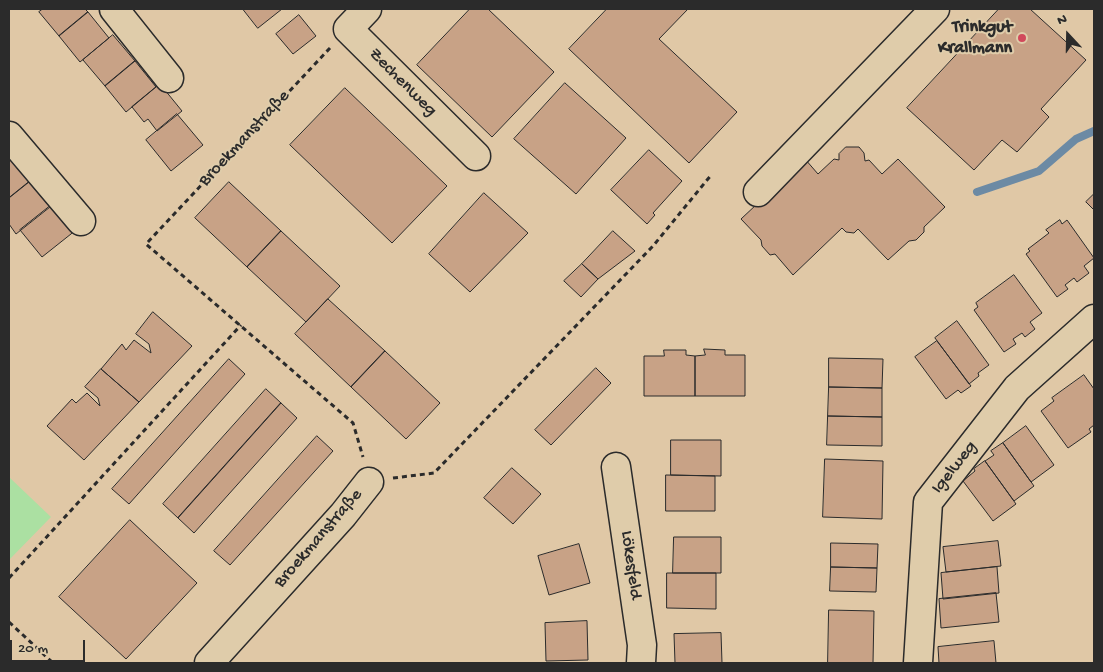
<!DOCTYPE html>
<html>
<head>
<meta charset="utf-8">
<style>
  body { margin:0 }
  #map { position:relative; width:1103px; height:672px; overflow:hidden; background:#e0c8a6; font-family:"Gochi Hand",sans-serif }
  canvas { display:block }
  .frame { position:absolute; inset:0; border:10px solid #2b2b2b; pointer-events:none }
  .north { position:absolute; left:1043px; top:10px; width:50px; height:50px; -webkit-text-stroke:4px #dfccaa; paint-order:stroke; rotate:339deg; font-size:14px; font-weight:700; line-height:20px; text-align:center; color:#2b2b2b }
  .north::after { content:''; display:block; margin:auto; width:18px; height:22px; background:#2b2b2b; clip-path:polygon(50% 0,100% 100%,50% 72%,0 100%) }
  .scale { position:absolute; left:10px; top:640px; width:75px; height:22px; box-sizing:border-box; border:2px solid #2b2b2b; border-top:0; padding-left:6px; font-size:15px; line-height:18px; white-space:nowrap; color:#2b2b2b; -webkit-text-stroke:4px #dfccaa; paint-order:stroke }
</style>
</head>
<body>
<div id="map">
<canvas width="1103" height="672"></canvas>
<div class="frame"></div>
<div class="north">N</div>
<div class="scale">20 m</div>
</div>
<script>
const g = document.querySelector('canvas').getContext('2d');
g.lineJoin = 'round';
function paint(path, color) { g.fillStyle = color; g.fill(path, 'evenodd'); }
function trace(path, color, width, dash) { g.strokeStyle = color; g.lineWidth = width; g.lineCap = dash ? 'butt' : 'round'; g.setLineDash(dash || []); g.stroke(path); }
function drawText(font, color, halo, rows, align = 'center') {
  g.font = font + ' "Gochi Hand",sans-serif'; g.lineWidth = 4; g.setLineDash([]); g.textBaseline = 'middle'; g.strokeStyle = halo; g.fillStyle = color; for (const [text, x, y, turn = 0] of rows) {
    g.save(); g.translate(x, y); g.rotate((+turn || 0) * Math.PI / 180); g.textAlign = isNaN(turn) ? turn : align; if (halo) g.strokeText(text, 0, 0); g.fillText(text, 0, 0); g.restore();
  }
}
const green = new Path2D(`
  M9,477L51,517L9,560Z`);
const stream = new Path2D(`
  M977,192L1039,171L1076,139L1094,131`);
const building = new Path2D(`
  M43,9H85L88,12L59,36L39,12Z
  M243,9H282L258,28Z
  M470,9H488L554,72L492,137L417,65Z
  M607,9H688L659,39L737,112L689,163L569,49Z
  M999,9H1030L1086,60L1041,109L1049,117L1017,152L1002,140L974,170L907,108Z
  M88,12L109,38L80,62L59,36Z
  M299,15L316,36L293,54L276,34Z
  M113,35L135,61L105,86L83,60Z
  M135,61L156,87L126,112L105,86Z
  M565,83L626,138L576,194L514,139Z
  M160,84L182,111L157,131L148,119L144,122L132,107Z
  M345,88L447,186L392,243L290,145Z
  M177,114L203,145L171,171L146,140Z
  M846,147H859L864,153L865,161L869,160L882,174L898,159L945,207L924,227V232L916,240L909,241L888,260L858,229L854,233L846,232L842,228L793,275L775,254L770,255L762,246L761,240L741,219L805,159L818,174L834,159L839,160V154Z
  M649,150L682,181L653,213L655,215L647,224L611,190Z
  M9,157L29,182L9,198Z
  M29,182L50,207L16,234L9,224V198Z
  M229,182L281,231L247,267L195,218Z
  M484,193L528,233L470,292L429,254Z
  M1094,194V210L1086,202Z
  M54,203L76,230L42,257L20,230Z
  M1060,220L1062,224L1067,220L1094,258L1084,266L1089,273L1077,282L1074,278L1065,285L1068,289L1057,297L1026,254L1030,251L1028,249L1049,233L1046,230Z
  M281,231L340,286L306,322L247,267Z
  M613,231L635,251L598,279L582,264Z
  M582,264L598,279L581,297L564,281Z
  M1014,275L1042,313L1030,322L1035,329L1025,337L1022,333L1013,339L1016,344L1004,352L974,310L978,307L976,303Z
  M328,299L385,351L351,387L295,334Z
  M153,312L192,346L139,402L101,369L122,344L126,350L134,340L151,353L149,344L136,334Z
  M957,321L989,365L978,373L979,376L969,384L935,338Z
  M937,341L971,386L961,393L958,390L946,399L915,357Z
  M704,349L725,350V355H745V396H695V356L705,355Z
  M664,350H686V355L695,356V396H644V356H664Z
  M385,351L440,403L406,439L351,387Z
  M829,358L883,359L882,388L829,387Z
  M229,359L245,374L129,504L112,489Z
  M596,368L611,383L551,445L535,430Z
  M101,369L139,402L84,460L47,426L72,399L76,403L87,393L100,406L98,398L85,387Z
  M1084,375L1094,389V425L1089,429L1091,432L1068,448L1041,411L1054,401L1052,398Z
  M829,387L882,388V417L828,416Z
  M266,389L281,403L178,518L163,504Z
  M281,403L297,418L194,533L178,518Z
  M828,416L882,417V446L827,445Z
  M1026,426L1054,465L1031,482L1003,443Z
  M317,436L333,451L230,565L214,551Z
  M671,440H721V476L671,475Z
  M1003,443L1034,486L1014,501L985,461L994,455L991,451Z
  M825,459L883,461L882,519L823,517Z
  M985,461L1016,504L993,521L963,481L975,471L974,469Z
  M512,468L541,494L513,524L484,498Z
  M666,475L715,476V511H666Z
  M130,520L197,583L126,659L59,597Z
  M674,537H721V573H673Z
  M998,541L1001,566L946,572L943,547Z
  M831,543L878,544L877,568L831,567Z
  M579,544L590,583L549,595L538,556Z
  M831,567L877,568L876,592L830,591Z
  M997,567L999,593L943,599L941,573Z
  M667,573H716V609L667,608Z
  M996,593L999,622L941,628L939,599Z
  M829,610L874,611L873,663H828Z
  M587,621L588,660L546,661L545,623Z
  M721,633L722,663H675L674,634Z
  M994,641L996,663H939L938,647Z`);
const path = new Path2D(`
  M330,48L146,244L353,423L363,457
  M393,478L434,473L653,246L712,174
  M9,578L241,325
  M9,622L53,663`);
const minor = new Path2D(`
  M114,9L169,78
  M367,9L348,29L476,156
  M9,136L81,221
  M758,192L935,9
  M616,467L642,645L641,663
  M209,663L343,515L369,482
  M918,663L928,502L1017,388L1094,319`);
const markers = [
  [1022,38,5,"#d1495b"]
];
const poiNames = [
  ["Trinkgut",1012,28],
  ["Krallmann",1012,49]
];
const streetNames = [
  ["Zechenweg",402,83,45],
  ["Broekmanstraße",245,139,-47],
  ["Igelweg",955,468,-52],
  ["Broekmanstraße",319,539,-49],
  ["Lökesfeld",630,565,82]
];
paint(green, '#abe0a2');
trace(stream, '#6c8aa4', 8);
paint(building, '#c8a286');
trace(building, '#2b2b2b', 1);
trace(minor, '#2b2b2b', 31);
trace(path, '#2b2b2b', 3, [5, 4]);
trace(minor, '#dfccaa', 28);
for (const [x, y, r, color] of markers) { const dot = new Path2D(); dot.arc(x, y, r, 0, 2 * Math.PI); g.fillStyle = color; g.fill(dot); trace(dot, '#dfccaa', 2); }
drawText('bold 18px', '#2b2b2b', '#dfccaa', poiNames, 'right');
drawText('18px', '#2b2b2b', '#dfccaa', streetNames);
</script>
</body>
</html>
